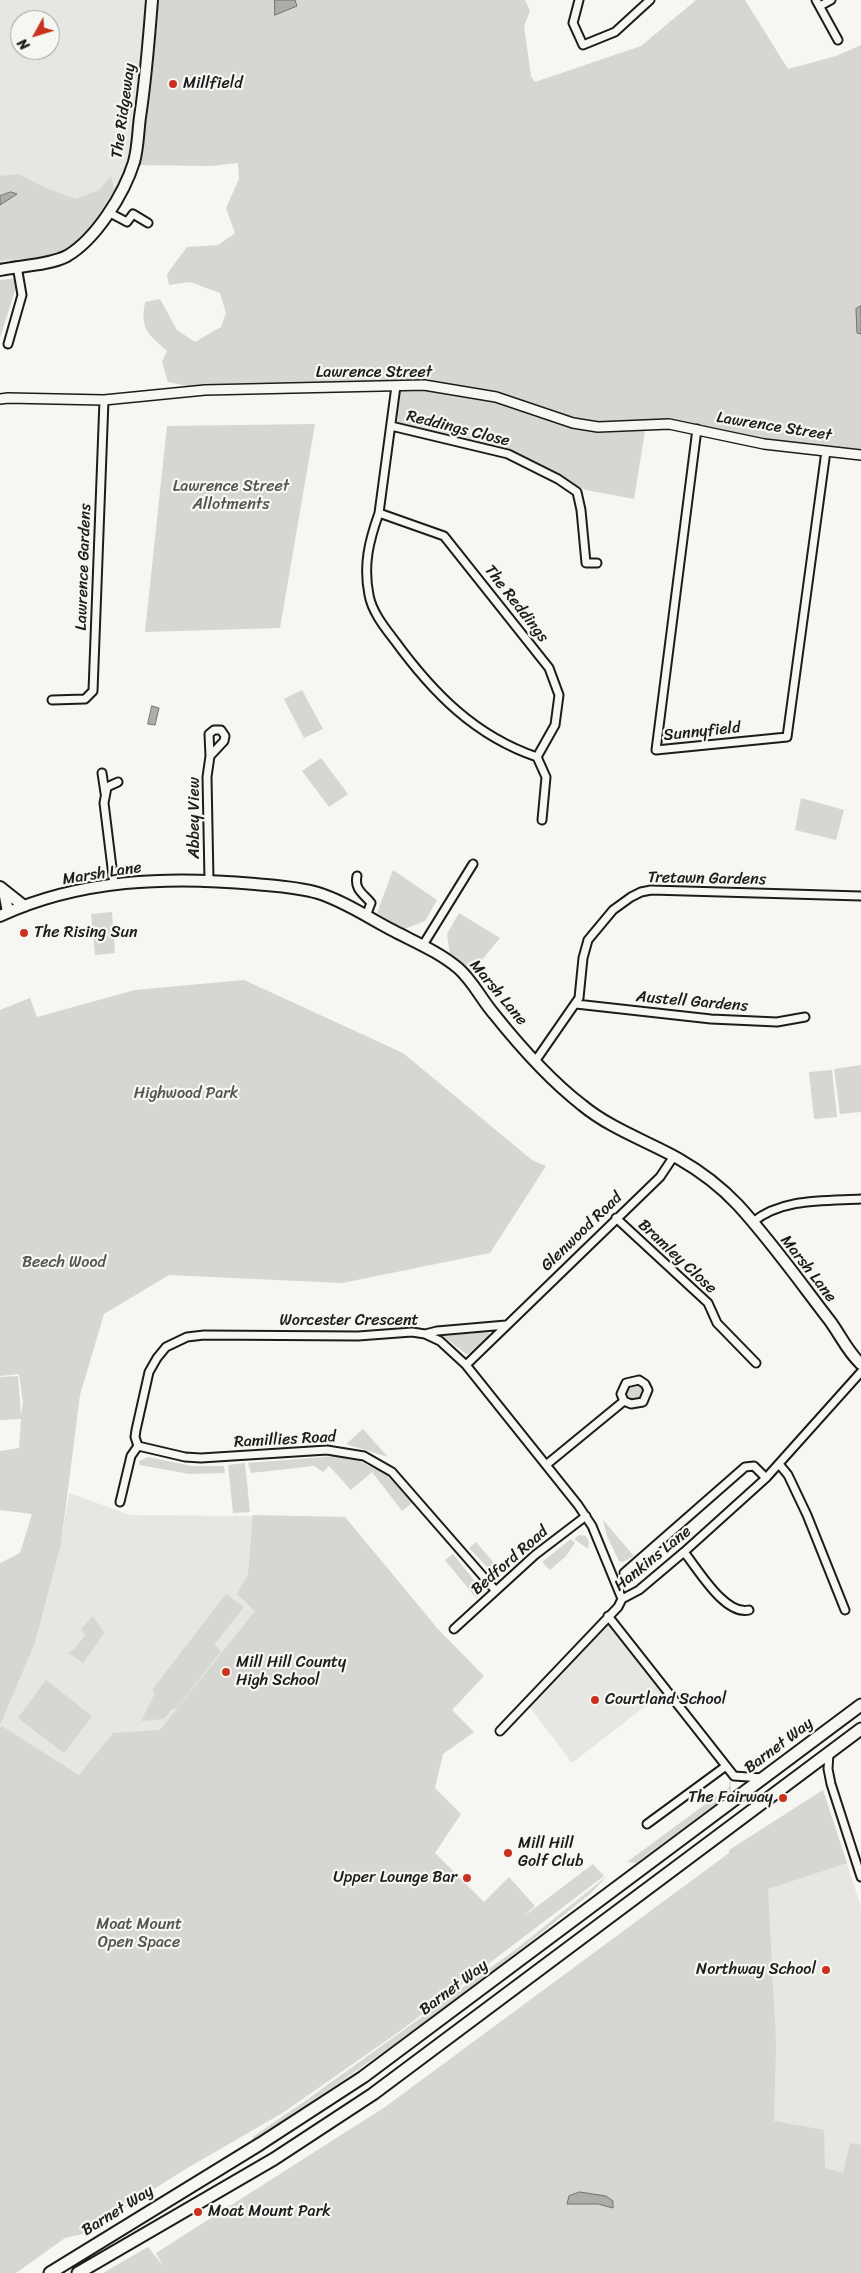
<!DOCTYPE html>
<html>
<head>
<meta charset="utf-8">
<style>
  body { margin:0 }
  #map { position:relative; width:861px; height:2273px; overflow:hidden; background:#f6f6f2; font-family:Sriracha,sans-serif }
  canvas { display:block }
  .north { position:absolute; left:10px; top:10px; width:50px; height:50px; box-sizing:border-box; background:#f6f6f2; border:1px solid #9f9f9c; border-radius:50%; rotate:231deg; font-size:14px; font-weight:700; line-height:20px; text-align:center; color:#1c1c1c }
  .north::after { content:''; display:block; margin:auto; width:18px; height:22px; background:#c8321e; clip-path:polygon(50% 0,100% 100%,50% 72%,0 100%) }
</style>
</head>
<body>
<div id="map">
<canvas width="861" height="2273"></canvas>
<div class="north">N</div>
</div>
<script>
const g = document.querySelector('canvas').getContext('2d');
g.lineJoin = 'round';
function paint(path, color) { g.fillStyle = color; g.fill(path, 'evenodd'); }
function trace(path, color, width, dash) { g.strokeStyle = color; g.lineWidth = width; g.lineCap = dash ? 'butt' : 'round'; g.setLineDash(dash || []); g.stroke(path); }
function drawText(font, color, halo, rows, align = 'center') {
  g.font = font + ' Sriracha,sans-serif'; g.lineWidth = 4.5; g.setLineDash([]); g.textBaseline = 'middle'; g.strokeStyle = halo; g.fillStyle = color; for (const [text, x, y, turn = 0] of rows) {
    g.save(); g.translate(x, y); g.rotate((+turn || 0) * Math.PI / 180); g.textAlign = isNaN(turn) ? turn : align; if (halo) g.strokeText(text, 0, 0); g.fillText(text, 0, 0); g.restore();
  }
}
const built = new Path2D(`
  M0,0H152L134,160L100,226L68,255L0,270ZM20,20H50V50H20Z
  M69,1493L130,1515L345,1517L435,1625L374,1733H113L80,1775L0,1727L35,1643L61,1544Z
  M608,1625L662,1693L572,1763L529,1706Z
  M823,1790L861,1907V2188L822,2180L771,2129L730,1851Z`);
const green = new Path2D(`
  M151,0H525L530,11L524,26L531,76L535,82L641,46L696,0H745L788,69L836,56L861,45V453L826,451L697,429L646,425L634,499L586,490L507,454L397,423L401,386L205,390L168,382L162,362L167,351C148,334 140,329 145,302L160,299L177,330L195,342L221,327L226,313L220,293L190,282L169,285L167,274L187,247L218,245L235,233L226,208L239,179L238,163L211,166L131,165Z
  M18,174L49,189L75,199L99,190L111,176L114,190C102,209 79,251 55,257C38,261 18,257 0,261V176Z
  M19,278L0,338V280Z
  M315,424L280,628L145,632L167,426Z
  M302,690L323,729L304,738L284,699Z
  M321,758L348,794L329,807L302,771Z
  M801,798L844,810L836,840L795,830Z
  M393,870L437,900L425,921L404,929L377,913Z
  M112,912L115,953L95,955L91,914Z
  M459,913L500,938L471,973L450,956L447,934Z
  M244,980L403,1053L532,1160L546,1166L490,1253L342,1283L169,1275L104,1314L80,1395L61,1544L35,1643L0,1726V1563L20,1553L32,1514L0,1510V1451L19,1448L21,1419L0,1420V1377L18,1376L21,1415L23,1403L19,1374L0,1376V1010L30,998L37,1017L135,990Z
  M861,1065V1112L840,1114L834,1069Z
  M832,1070L837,1117L814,1119L809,1072Z
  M486,1332L491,1334L470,1353L466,1354L443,1336Z
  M627 1393a8 8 0 1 1 16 0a8 8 0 1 1-16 0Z
  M363,1429L388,1457L346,1444Z
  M348,1455L375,1469L379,1466L412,1503L402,1511L372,1472L351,1490L329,1466L323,1472L314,1466L251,1473L248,1463Z
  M148,1457L192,1466H224L225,1473L189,1474L140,1465L139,1461Z
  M245,1463L250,1512L233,1513L228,1465Z
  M253,1515L345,1517L436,1627L484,1676L452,1710L474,1732L443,1754L435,1788L461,1814L435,1853L484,1902L509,1877L535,1906L523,1917L593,1864L604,1876L400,2031L284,2112L184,2170L83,2234L65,2238L16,2273H0V1727L2,1726L79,1775L113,1733L160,1730L255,1611L237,1594L248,1574Z
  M603,1520L634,1556L623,1562L619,1561L607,1536Z
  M579,1535L586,1536L589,1542L588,1549L574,1539Z
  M571,1539L575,1543L565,1557L550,1570L542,1562Z
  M476,1542L501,1571L495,1575L469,1548Z
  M453,1554L482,1590L476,1598L445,1560Z
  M226,1594L244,1607L214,1645L221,1651L176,1709L173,1708L164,1719L141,1721L155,1693L152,1690Z
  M93,1616L104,1633L83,1663L67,1652L74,1650L85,1635L81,1629Z
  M46,1680L92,1716L64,1753L18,1718Z
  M731,1780V1792L729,1794L636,1863L627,1862L730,1786L729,1783Z
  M823,1790L847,1863L768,1889L776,2042L774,2121L824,2130L825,2168L843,2173L850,2143L861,2145V2273H103L148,2247L164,2267L156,2253L385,2107L729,1853V1850Z
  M607,1876L590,1894C481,1983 369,2066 251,2141L254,2136L305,2101L515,1950Z`);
const water = new Path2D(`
  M275,0H295L297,6L275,15Z
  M11,192L17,194L0,205V196Z
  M861,306V334L857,333L856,309Z
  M152,706L159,708L155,725L148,724Z
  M580,2192L606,2196L613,2201V2208L598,2204H567L569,2196Z`);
const minor = new Path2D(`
  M579,0L573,23L583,45L615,32L650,0
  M816,0L838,40
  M820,6L831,0
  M108,212L127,222L133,214L148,223
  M8,344L22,295L17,266
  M396,386L379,513L444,536L549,668L559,695L555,725L537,757L546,777L542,820
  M391,426L508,454L558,479L577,492L581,510L586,563H597
  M697,429L656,750L787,737L826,451
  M379,513C369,541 363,565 369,595C372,612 385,628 395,641C433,693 475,736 537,757
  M52,700L85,699L93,691L104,400
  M102,773L105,793
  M357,876C354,890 364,894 371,903L366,916
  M209,880L207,777L210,756L224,741L225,736L221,730H214L209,734L210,756
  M114,884L104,803L107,787L118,782
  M423,945L473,864
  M576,1004L711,1019L777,1022L805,1017
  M536,1060L579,998L583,958L588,940L613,910L631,897L641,892L651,890L861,896
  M616,1218L708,1303L717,1323L756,1363
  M753,1222C782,1198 825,1201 861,1199
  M425,1334L437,1331L506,1325
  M466,1365L660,1177L674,1156
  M138,1446L135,1437L136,1430L149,1372L157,1358L166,1347L187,1337L204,1335L358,1336L412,1332L425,1334L440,1341L466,1365L578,1505L592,1526L622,1599
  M138,1446L185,1457L201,1458L327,1450L364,1456L392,1472L495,1590
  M779,1464L788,1475L807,1515L845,1610
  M546,1465L624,1401L621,1394L626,1383L639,1380L645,1384L648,1390L643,1402L631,1404L624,1401
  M120,1502L131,1456L138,1446
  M684,1552C698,1569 725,1616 749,1610
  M624,1573L745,1467L754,1466L766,1478
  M608,1616L734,1776L762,1778
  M454,1629L535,1555L586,1516
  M500,1731L618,1607L622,1599L639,1590L684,1552L766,1478L861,1372
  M829,1753L828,1769L831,1784L861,1877
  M647,1824L726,1766`);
const tertiary = new Path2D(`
  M0,399L8,398L104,400L205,390L424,385L496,397L573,423L598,427L669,424L764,444L861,455`);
const secondary = new Path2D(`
  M0,270C19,266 50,265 67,256C96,239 124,194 134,162C138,148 138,132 140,117C146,78 149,39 152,0
  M0,887L24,906
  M4,891L8,912`);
const primary = new Path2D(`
  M0,916C80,879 169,876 255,884C276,886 298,887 318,893C344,901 369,918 394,931C415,942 439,952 458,968C473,981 481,999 494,1014C518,1044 551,1081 582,1105C611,1129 647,1141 679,1159C700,1171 721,1187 738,1205C771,1241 800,1282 830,1321C841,1336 847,1351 861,1364`);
const trunk = new Path2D(`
  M50,2273L260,2144L363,2077L861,1705
  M78,2273L274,2159L373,2094L861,1729`);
const markers = [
  [173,84,5,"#c8321e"],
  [24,933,5,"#c8321e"],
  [226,1672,5,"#c8321e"],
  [595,1700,5,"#c8321e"],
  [783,1798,5,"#c8321e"],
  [508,1853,5,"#c8321e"],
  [467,1878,5,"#c8321e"],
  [826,1970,5,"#c8321e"],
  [198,2212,5,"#c8321e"]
];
const poiNames = [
  ["Millfield",183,84],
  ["The Rising Sun",34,933],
  ["Mill Hill County",236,1663],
  ["High School",236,1681],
  ["Courtland School",605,1700],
  ["The Fairway",773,1798,"right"],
  ["Mill Hill",518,1844],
  ["Golf Club",518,1862],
  ["Upper Lounge Bar",457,1878,"right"],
  ["Northway School",816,1970,"right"],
  ["Moat Mount Park",208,2212]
];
const streetNames = [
  ["The Ridgeway",124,111,-82],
  ["Lawrence Street",374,373],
  ["Lawrence Street",774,427,9],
  ["Reddings Close",458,429,14],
  ["Lawrence Gardens",84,567,-88],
  ["The Reddings",516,604,52],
  ["Sunnyfield",702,732,-6],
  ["Abbey View",195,818,-90],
  ["Marsh Lane",102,874,-9],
  ["Tretawn Gardens",707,879,1],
  ["Marsh Lane",498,993,50],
  ["Austell Gardens",692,1002,5],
  ["Glenwood Road",582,1232,-44],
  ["Bramley Close",677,1257,43],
  ["Marsh Lane",808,1269,52],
  ["Worcester Crescent",349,1321],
  ["Ramillies Road",285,1440,-3],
  ["Hankins Lane",653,1559,-39],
  ["Bedford Road",510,1561,-41],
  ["Barnet Way",779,1746,-37],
  ["Barnet Way",454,1988,-37],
  ["Barnet Way",118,2211,-32]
];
const parkNames = [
  ["Lawrence Street",231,487],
  ["Allotments",231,505],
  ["Highwood Park",186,1094],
  ["Beech Wood",64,1263],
  ["Moat Mount",139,1925],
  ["Open Space",139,1943]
];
paint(built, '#e6e6e2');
paint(green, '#d6d6d2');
paint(water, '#acaca9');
trace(water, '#727271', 1);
trace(minor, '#1c1c1c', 11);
trace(tertiary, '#1c1c1c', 12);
trace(secondary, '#1c1c1c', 14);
trace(primary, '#1c1c1c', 14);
trace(trunk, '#1c1c1c', 15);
trace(minor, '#f6f6f2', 7);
trace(tertiary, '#f6f6f2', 9);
trace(secondary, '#f6f6f2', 10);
trace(primary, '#f6f6f2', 10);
trace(trunk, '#f6f6f2', 11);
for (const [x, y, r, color] of markers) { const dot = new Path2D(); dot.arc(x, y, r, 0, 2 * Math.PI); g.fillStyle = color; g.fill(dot); trace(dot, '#f6f6f2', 2); }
drawText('16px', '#1c1c1c', '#f6f6f2', poiNames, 'left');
drawText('16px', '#1c1c1c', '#f6f6f2', streetNames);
drawText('16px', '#545453', '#f6f6f2', parkNames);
</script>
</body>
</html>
